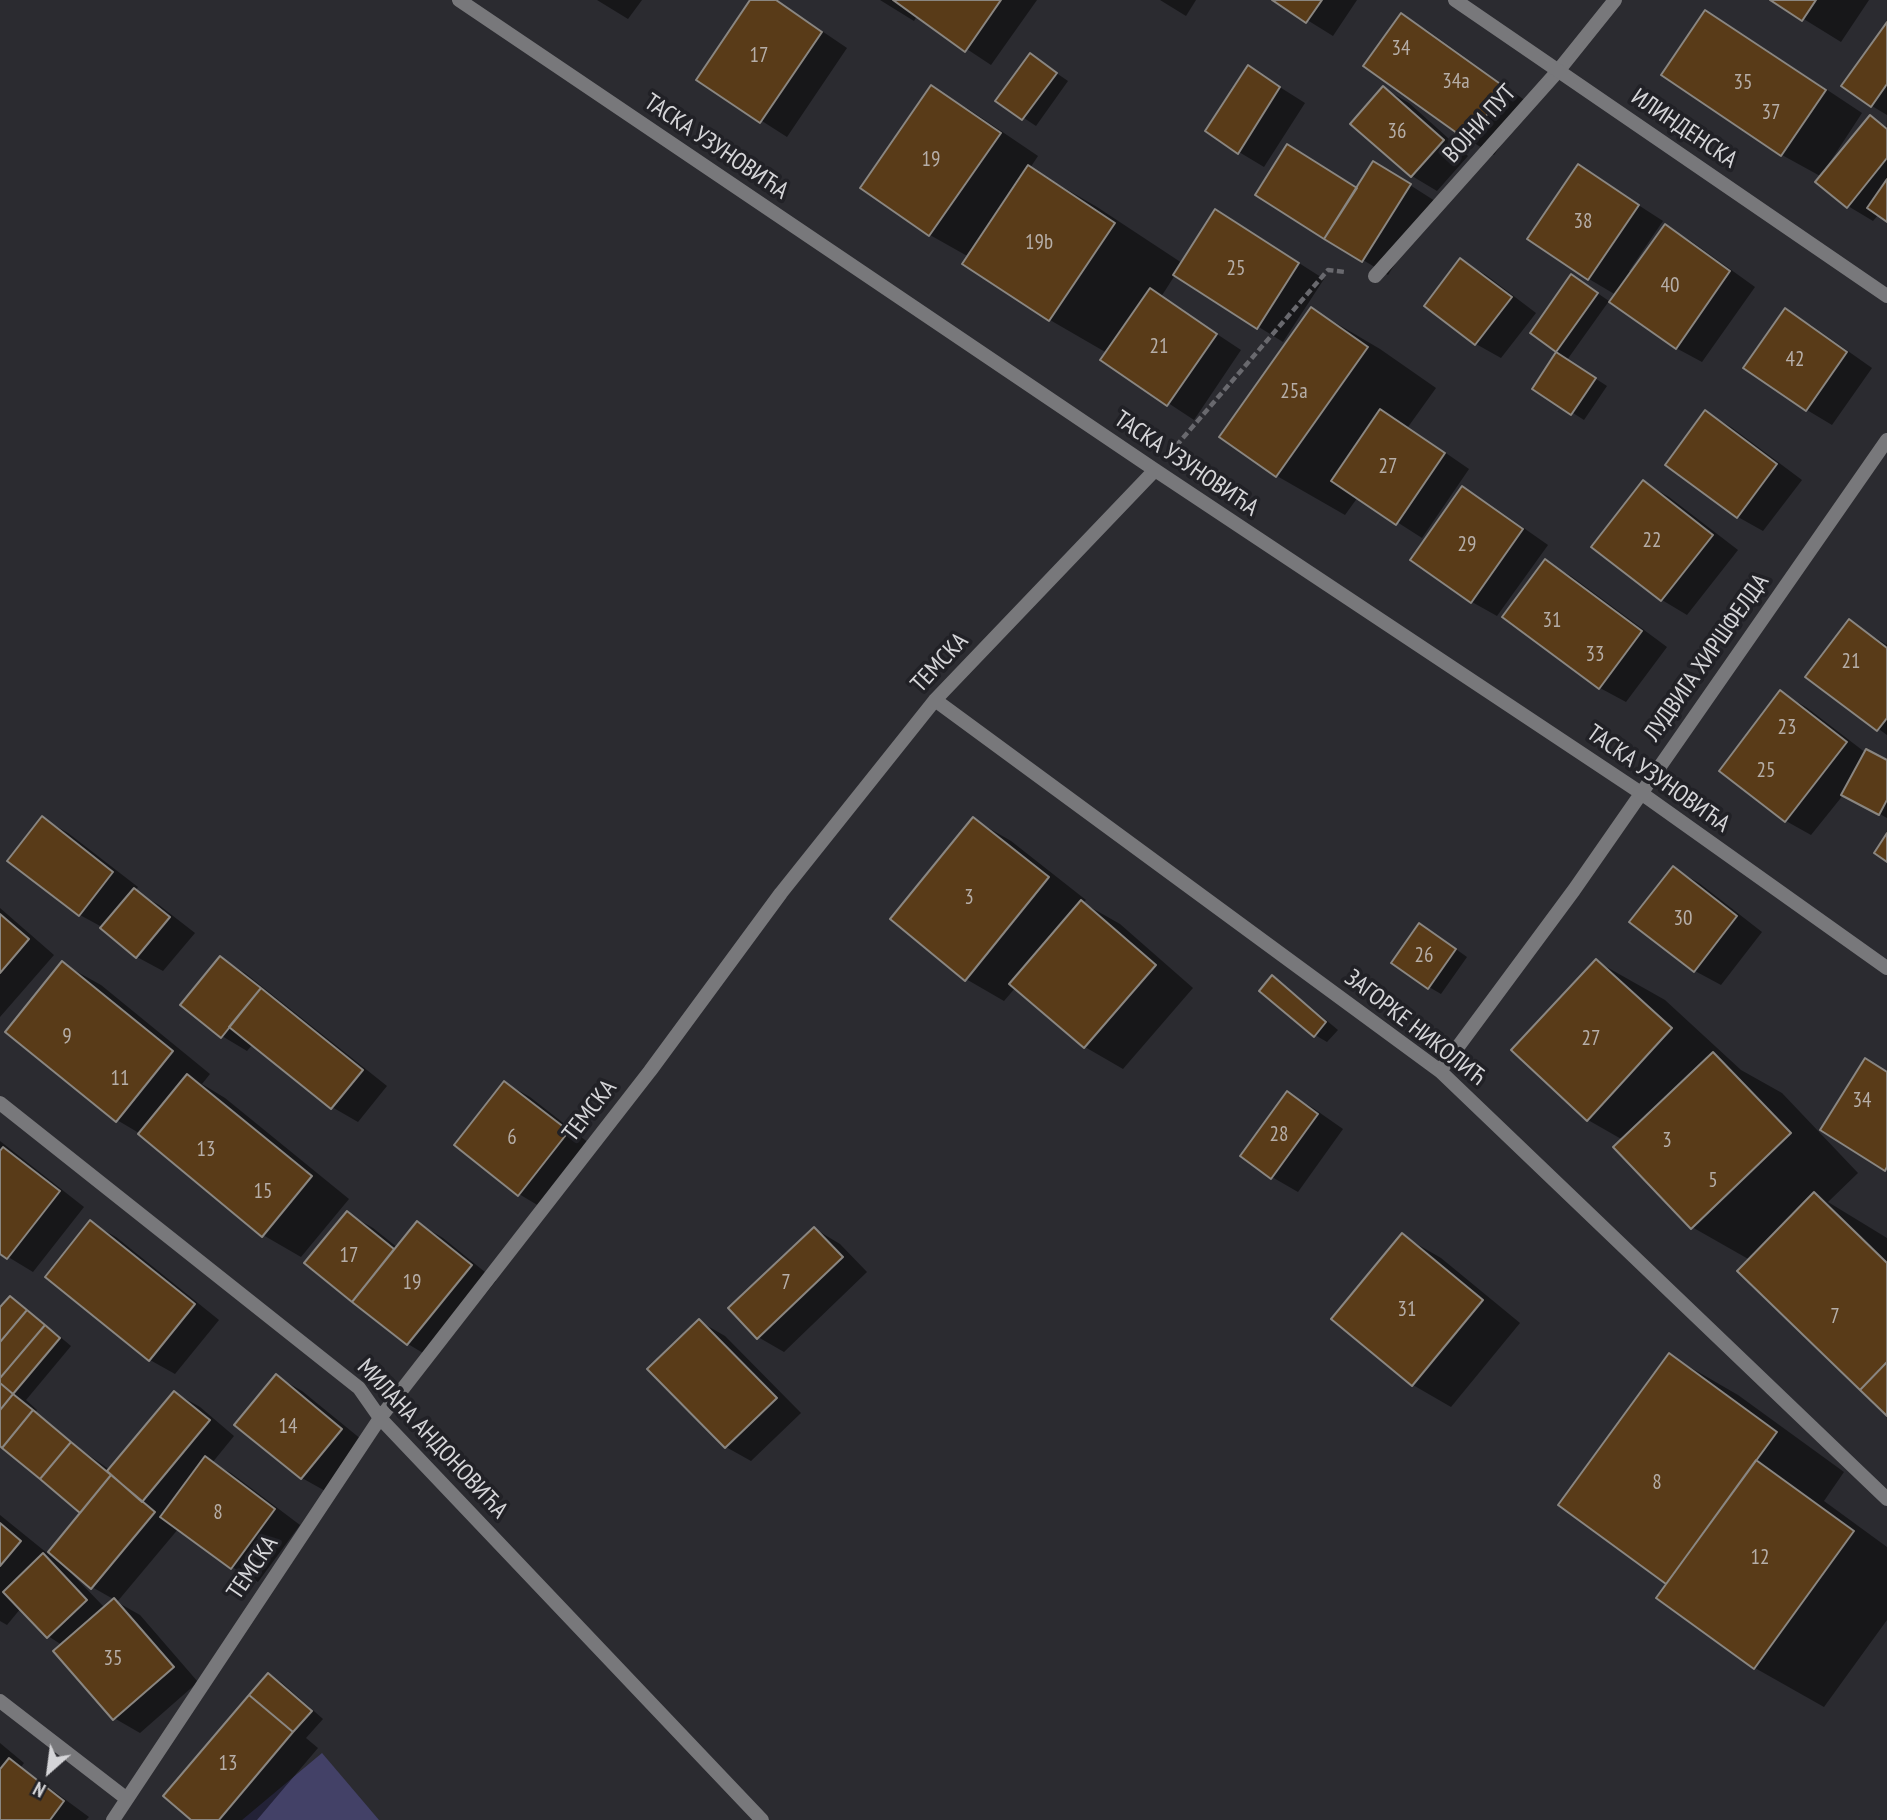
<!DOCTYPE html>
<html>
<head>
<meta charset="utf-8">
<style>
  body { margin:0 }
  #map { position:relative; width:1887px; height:1820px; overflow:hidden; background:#2b2b30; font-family:"PT Sans Narrow",sans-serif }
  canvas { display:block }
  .north { position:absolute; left:14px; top:1736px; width:70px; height:70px; -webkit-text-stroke:5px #212126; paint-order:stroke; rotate:208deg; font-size:19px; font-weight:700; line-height:28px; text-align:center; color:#d5d5d8 }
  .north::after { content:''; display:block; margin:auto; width:24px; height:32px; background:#d5d5d8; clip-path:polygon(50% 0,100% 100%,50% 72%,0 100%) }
</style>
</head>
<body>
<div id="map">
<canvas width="1887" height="1820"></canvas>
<div class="north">N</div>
</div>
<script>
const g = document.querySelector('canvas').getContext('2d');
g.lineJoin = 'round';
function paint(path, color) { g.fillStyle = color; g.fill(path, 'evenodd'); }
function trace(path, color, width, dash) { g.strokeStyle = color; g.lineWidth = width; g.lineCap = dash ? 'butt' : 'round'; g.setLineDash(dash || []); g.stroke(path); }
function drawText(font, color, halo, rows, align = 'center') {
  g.font = font + ' "PT Sans Narrow",sans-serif'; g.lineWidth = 7; g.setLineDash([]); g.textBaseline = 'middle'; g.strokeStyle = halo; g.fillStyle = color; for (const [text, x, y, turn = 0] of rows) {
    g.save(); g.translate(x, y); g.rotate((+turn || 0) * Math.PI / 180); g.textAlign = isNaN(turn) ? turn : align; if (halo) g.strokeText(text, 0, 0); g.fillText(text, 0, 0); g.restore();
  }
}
const green = new Path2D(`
  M322,1753L379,1820H242Z`);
const shadow = new Path2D(`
  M597,0H642L628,19Z
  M753,0H776L847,48L787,137L698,80Z
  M880,0H1037L991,65L917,16L914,21Z
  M1160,0H1196L1186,16Z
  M1275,0H1357L1333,36Z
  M1773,0H1869L1841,42Z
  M1705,12L1743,34L1862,113L1828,165L1830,167L1870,117L1887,127V220L1879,214L1873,221L1848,206L1822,177L1782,155L1664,75Z
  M1401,15L1427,30L1530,104L1494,155L1469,140Z
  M1887,25V115L1872,106Z
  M1030,55L1068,81L1036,126L997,100Z
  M1248,67L1305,103L1264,167L1239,152Z
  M932,88L970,110L1038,156L1030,168L1097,207L1182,263L1241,226L1324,279L1283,342L1175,275L1161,297L1241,350L1194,420L1103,360L1107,353L1050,320L965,263L969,257L930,235L863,188Z
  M1383,88L1409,103L1468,156L1437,191L1412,176Z
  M1578,166L1663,221L1629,271L1632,273L1665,226L1691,241L1755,287L1702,362L1676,348L1616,295L1589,279Z
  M1399,178L1435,201L1388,275L1363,260L1358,189Z
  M1461,260L1486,275L1536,313L1501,358L1476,344L1426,305Z
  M1584,284L1609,301L1567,360L1607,386L1584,420L1534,388L1558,352L1533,333Z
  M1312,309L1380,349L1436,388L1408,427L1469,469L1422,538L1358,497L1345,515L1277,476Z
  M1786,311L1811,325L1872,368L1832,425L1807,410Z
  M1706,412L1731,427L1802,480L1763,531L1738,517Z
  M1643,482L1669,497L1738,550L1687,615L1662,600L1594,546Z
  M1463,488L1488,503L1548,545L1497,616L1472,602Z
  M1546,562L1571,576L1667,647L1626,702L1600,688L1505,617Z
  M1849,621L1887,645V735L1807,677Z
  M1781,693L1806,707L1866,753L1887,762V818L1844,794L1811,835L1786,821Z
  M42,818L68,833L138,887L135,891L159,905L195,933L163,971L137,957L102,927L80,915Z
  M973,819L1011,841L1086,900L1083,903L1120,924L1193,988L1123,1069L1085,1047L1016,987L1004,1001L966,979Z
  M1673,868L1699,883L1762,932L1721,985L1695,971L1632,921Z
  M0,908L54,955L0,1017Z
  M1432,932L1467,957L1441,994L1429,987Z
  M220,958L245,973L387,1086L358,1122L332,1107L253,1044L247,1051L222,1036Z
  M1596,961L1665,1000L1741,1070L1782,1093L1858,1173L1828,1202L1887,1238V1414L1750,1260L1692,1227L1623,1140L1588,1120Z
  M63,964L101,985L210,1074L202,1084L225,1098L349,1199L301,1257L263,1235L139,1133L117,1120Z
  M1272,978L1284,985L1338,1030L1327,1042L1315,1035Z
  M505,1083L530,1097L594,1147L544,1209L519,1194Z
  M1288,1093L1313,1108L1343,1129L1298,1192L1272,1177Z
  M0,1141L84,1207L33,1272L0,1252Z
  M347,1213L373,1228L398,1248L418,1223L443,1238L496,1281L433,1359L408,1344L307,1263Z
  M91,1223L116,1237L219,1320L175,1374L150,1360Z
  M815,1229L840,1244L867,1272L784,1352L758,1337Z
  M1403,1236L1441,1258L1520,1323L1451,1407L1413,1385L1334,1319Z
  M10,1298L22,1305L71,1346L26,1400L37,1410L36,1412L83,1451L110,1470L175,1393L200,1407L234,1436L212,1463L231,1473L300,1525L258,1582L232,1567L179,1528L117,1602L140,1615L198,1682L140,1733L114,1718L62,1645L48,1636L21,1608L7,1625L0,1621V1515L68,1570L83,1513L0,1443V1310ZM74,1572L92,1587L115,1600L105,1608L72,1574Z
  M699,1321L725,1336L801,1413L751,1461L726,1447Z
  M1669,1355L1738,1395L1844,1472L1824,1501L1887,1547V1620L1824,1707L1755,1668L1659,1598L1669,1584L1560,1505Z
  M276,1376L302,1391L367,1444L327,1492L302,1478Z
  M268,1675L281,1682L323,1719L306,1738L318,1748L257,1820H194Z
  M0,1743L24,1763L21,1767L89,1817L86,1820H0Z`);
const building = new Path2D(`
  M750,0H776L822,32L760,123L696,80Z
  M893,0H1001L965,52Z
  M1272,0H1322L1306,23Z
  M1770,0H1816L1802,21Z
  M1705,10L1826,90L1781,156L1661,75Z
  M1401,13L1506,88L1468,141L1363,66Z
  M1887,22V84L1871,107L1841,86Z
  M1030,53L1057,73L1022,120L995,101Z
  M1248,65L1280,87L1238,154L1205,131Z
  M931,85L1001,133L929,236L860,188Z
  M1383,86L1444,140L1411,177L1350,124Z
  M1870,115L1887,129V158L1847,208L1815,182Z
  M1287,144L1357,188L1324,239L1255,195Z
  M1373,161L1411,184L1362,262L1324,239Z
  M1578,164L1639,205L1588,280L1527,239Z
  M1028,165L1115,223L1049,321L962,264Z
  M1887,179V222L1867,208Z
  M1215,209L1299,263L1257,329L1173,275Z
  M1665,224L1730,271L1676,349L1609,302Z
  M1460,258L1512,297L1475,345L1424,306Z
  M1571,274L1598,293L1556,352L1530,333Z
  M1150,288L1217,334L1167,406L1100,360Z
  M1311,307L1368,347L1276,477L1219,437Z
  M1785,308L1847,352L1806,411L1743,368Z
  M1556,352L1596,378L1571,415L1532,389Z
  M1380,409L1445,453L1396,525L1331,481Z
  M1705,410L1777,464L1737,518L1665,465Z
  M1643,480L1713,535L1661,601L1591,547Z
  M1462,486L1523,529L1471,603L1410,560Z
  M1545,559L1642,631L1599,689L1502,617Z
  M1849,619L1887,648V718L1877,731L1805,677Z
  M1780,690L1847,742L1785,822L1719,771Z
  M1866,749L1887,760V800L1879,815L1841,795Z
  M42,816L113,872L79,916L7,861Z
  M973,817L1049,877L965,981L890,919Z
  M1887,833V862L1874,853Z
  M1673,866L1737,916L1694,972L1629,922Z
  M134,888L170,917L136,958L100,928Z
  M1081,900L1156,965L1084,1048L1009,984Z
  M0,914L29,939L0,973Z
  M1419,923L1456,949L1428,989L1391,963Z
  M220,956L261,988L221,1038L180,1005Z
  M1596,959L1672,1028L1587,1121L1511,1050Z
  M62,961L173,1051L116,1122L5,1032Z
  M1272,975L1326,1022L1314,1037L1259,991Z
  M261,988L363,1070L331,1109L229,1027Z
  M1713,1052L1791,1133L1691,1229L1613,1147Z
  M1865,1058L1887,1072V1167L1885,1171L1820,1130Z
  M187,1074L312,1176L262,1237L138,1134Z
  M504,1081L569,1131L518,1196L454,1145Z
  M1287,1091L1318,1114L1271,1179L1240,1156Z
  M3,1147L60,1191L7,1259L0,1254V1151Z
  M1814,1192L1887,1263V1362L1860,1390L1737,1271Z
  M347,1211L394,1249L352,1302L304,1263Z
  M90,1220L195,1304L149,1361L45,1277Z
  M417,1221L472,1265L407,1345L352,1302Z
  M814,1227L843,1257L757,1339L728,1308Z
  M1402,1233L1483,1300L1412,1386L1331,1319Z
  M10,1296L27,1310L0,1342V1307Z
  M27,1310L45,1325L0,1378V1342Z
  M699,1319L777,1398L725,1448L647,1369Z
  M45,1325L60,1338L13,1394L0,1383V1378Z
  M1669,1353L1777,1432L1666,1584L1558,1505Z
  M1887,1362V1416L1860,1390Z
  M276,1374L342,1429L301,1479L234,1425Z
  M0,1383L13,1394L0,1410Z
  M174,1391L210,1420L142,1502L107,1471Z
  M13,1394L33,1410L2,1448L0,1446V1410Z
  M33,1410L71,1442L40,1479L2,1448Z
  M71,1442L111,1475L80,1513L40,1479Z
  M205,1456L275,1509L231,1569L160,1517Z
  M1756,1460L1854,1531L1754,1669L1656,1598Z
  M111,1475L155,1512L91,1589L48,1552Z
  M0,1523L21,1541L0,1566Z
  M43,1553L87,1600L47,1638L3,1592Z
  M114,1598L174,1667L113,1720L53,1651Z
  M268,1673L312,1711L293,1732L249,1695Z
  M249,1695L293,1732L219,1820H191L163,1796Z
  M9,1758L64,1801L50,1820H0V1769Z`);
const path = new Path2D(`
  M1176,446L1328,270L1345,272`);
const lane = new Path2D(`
  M1375,276L1558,71L1615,0`);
const street = new Path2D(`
  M459,0L1155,470L1641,793L1887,968
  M1455,0L1887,296
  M935,700L1440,1071L1887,1499
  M1440,1071L1574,890L1887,440
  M0,1103L359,1388L380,1418L762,1820
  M0,1701L127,1799
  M113,1820L380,1418L650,1071L781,893L935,700L1155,470`);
const numberNames = [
  ["34",1401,49],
  ["17",759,56],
  ["34a",1456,82],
  ["35",1743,83],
  ["37",1771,113],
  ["36",1397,132],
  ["19",931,160],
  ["38",1583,222],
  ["19b",1039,243],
  ["25",1236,269],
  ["40",1670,286],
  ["21",1159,347],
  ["42",1795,360],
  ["25a",1294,392],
  ["27",1388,467],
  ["22",1652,541],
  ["29",1467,545],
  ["31",1552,621],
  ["33",1595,655],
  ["21",1851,662],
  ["23",1787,728],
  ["25",1766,771],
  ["3",969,898],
  ["30",1683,919],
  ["26",1424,956],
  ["9",67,1037],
  ["27",1591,1039],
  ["11",120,1079],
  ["34",1862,1101],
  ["28",1279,1135],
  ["6",512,1138],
  ["3",1667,1141],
  ["13",206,1150],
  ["5",1713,1181],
  ["15",263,1192],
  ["17",349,1256],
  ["19",412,1283],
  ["7",786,1283],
  ["31",1407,1310],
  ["7",1835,1317],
  ["14",288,1427],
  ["8",1657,1483],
  ["8",218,1513],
  ["12",1760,1558],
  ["35",113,1659],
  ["13",228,1764]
];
const streetNames = [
  ["ВОЈНИ ПУТ",1480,124,-48],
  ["ИЛИНДЕНСКА",1684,129,34],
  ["ТАСКА УЗУНОВИЋА",716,147,34],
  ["ТАСКА УЗУНОВИЋА",1186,464,34],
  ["ЛУДВИГА ХИРШФЕЛДА",1707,658,-55],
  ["ТЕМСКА",940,663,-47],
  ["ТАСКА УЗУНОВИЋА",1658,779,35],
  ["ЗАГОРКЕ НИКОЛИЋ",1415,1028,38],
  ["ТЕМСКА",590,1111,-52],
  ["МИЛАНА АНДОНОВИЋА",432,1439,47],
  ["ТЕМСКА",253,1568,-56]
];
paint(green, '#434167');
paint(shadow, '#0007');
paint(building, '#593b18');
trace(building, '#8a8681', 2);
trace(path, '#69696e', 4.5, [7, 3.5]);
trace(lane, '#78787b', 14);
trace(street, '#78787b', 14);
drawText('21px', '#b6aea8', null, numberNames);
drawText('24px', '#d5d5d8', '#212126', streetNames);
</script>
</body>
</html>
